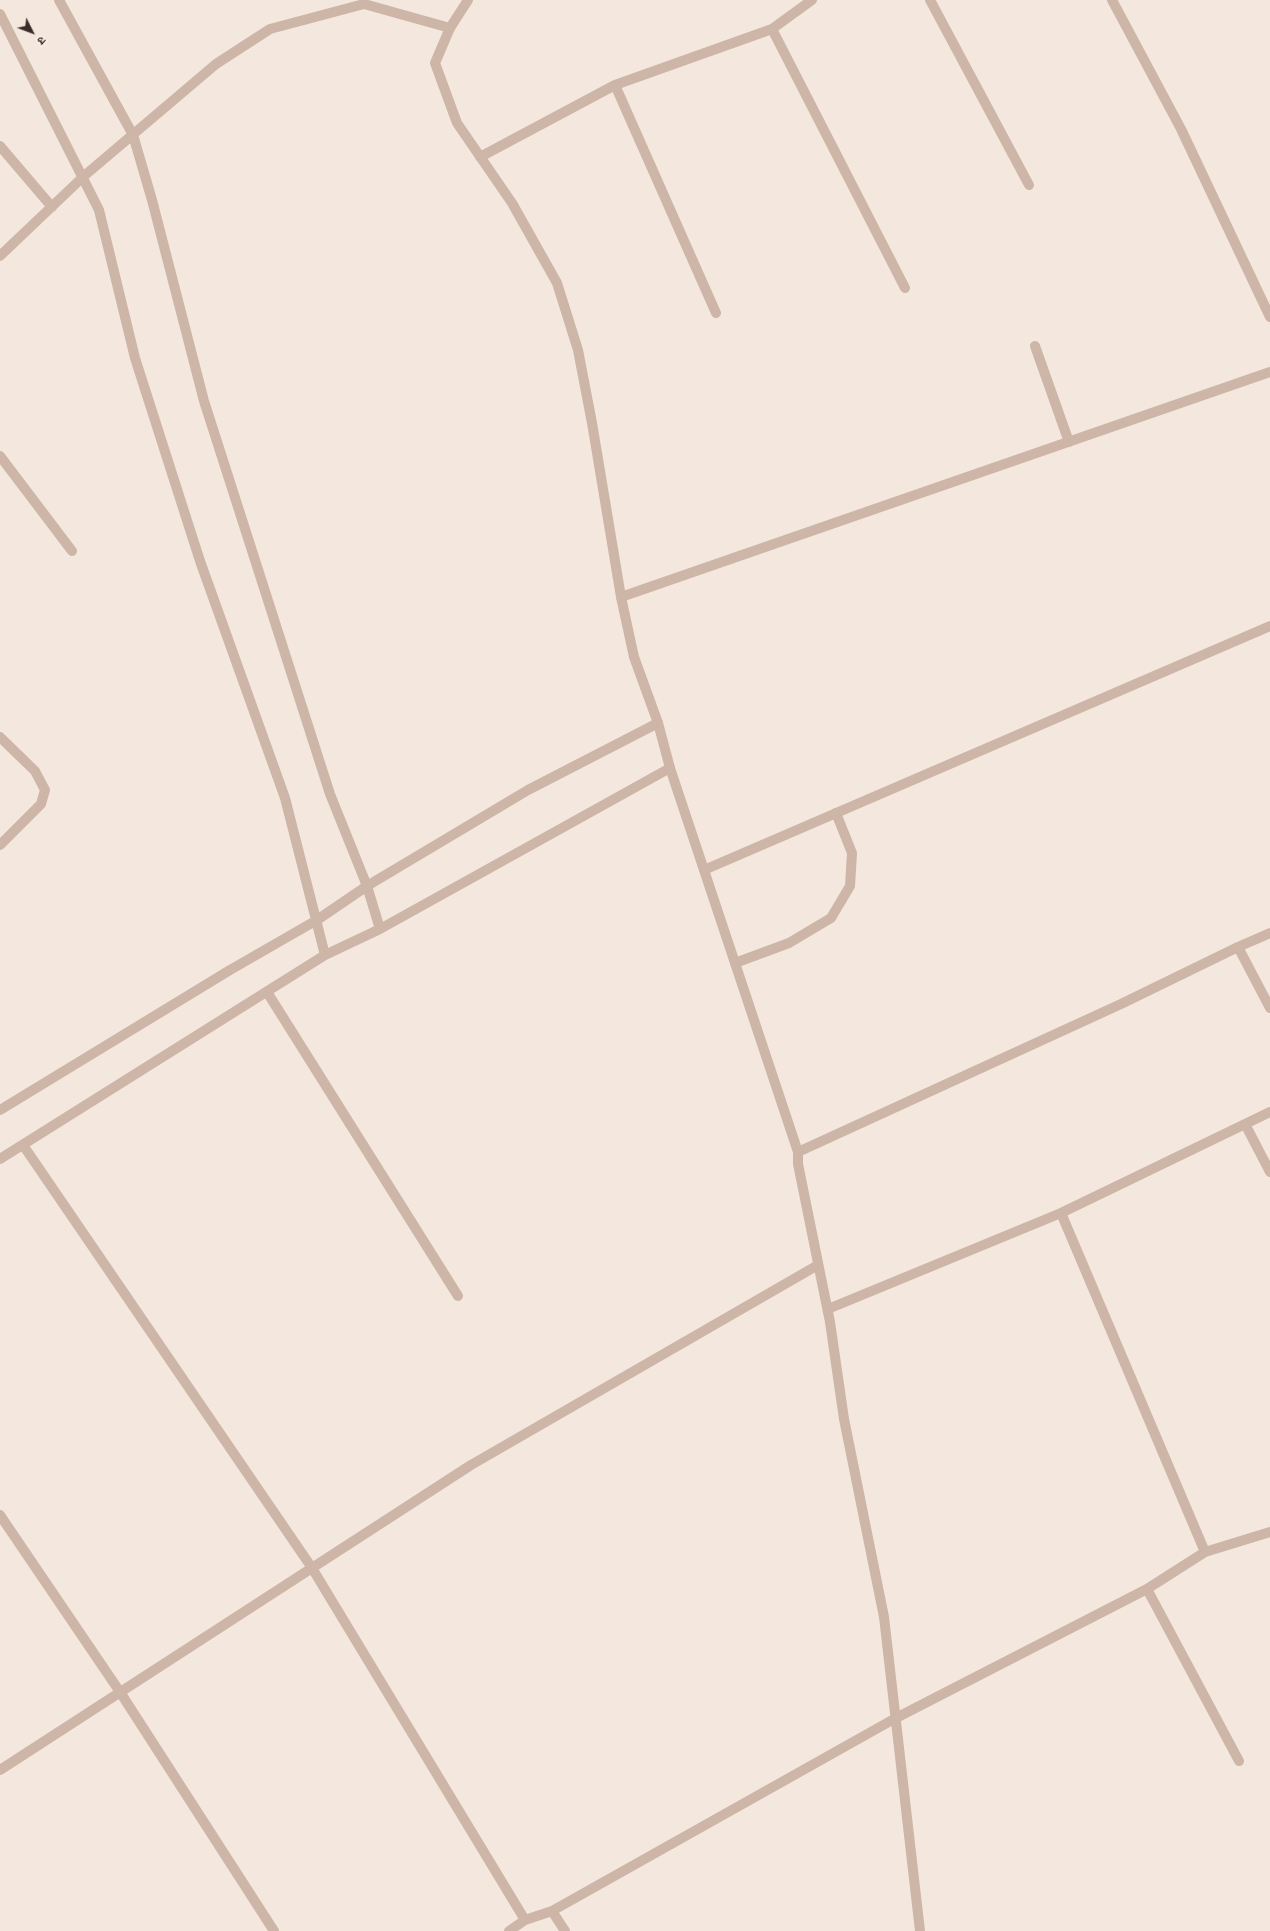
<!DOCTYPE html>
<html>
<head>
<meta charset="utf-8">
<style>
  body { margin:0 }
  #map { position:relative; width:1270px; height:1931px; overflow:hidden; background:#f4e7dd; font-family:Signika,"Noto Sans Devanagari",sans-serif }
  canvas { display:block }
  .north { position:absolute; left:12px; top:12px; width:40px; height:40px; -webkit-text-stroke:3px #fbf1ea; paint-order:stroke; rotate:132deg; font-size:11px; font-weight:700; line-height:16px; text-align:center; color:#392c28 }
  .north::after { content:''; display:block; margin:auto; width:14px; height:18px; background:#392c28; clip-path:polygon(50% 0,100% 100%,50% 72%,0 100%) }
</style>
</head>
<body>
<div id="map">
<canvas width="1270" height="1931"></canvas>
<div class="north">उ</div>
</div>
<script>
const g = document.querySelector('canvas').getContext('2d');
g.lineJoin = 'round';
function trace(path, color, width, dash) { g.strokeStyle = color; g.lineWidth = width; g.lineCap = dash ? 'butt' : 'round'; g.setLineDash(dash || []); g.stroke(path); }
const service = new Path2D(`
  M735,963L789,943L831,918L850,886L852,853L836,813`);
const minor = new Path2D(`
  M59,0L133,135L152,200L204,401L330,794L367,886L380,929
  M930,0L1029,185
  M1112,0L1181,129L1270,317
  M0,14L99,210L135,358L200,561L285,798L325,955
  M772,29L905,288
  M615,85L716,313
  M0,146L52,207
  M480,157L615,85L772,29L812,0
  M0,256L84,176L216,64L270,29L364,4L450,28
  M1035,346L1069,442
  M0,456L72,551
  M621,597L1270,372
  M0,737L35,771L45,790L41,804L0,845
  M704,870L1270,626
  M1270,933L1238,947L1270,1008
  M267,992L458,1296
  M0,1110L230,970L317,920L367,886L528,790L658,723
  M1245,1124L1270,1172
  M23,1145L312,1568L525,1920
  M798,1152L1121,1004L1238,947
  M0,1159L325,955L380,929L670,768
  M828,1309L1061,1213
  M0,1515L120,1692L274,1931
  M1205,1552L1061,1213L1270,1112
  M1147,1589L1239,1761
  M0,1770L471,1465L818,1265
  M552,1911L565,1931
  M509,1931L525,1920L552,1911L894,1719L1147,1589L1205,1552L1270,1532`);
const tertiary = new Path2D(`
  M468,0L450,28L435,63L457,123L512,203L557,283L578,350L592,423L621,597L634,657L658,723L670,768L798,1152V1164L830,1322L844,1419L884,1617L920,1931`);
trace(service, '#cdb5a7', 10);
trace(minor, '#cdb5a7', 10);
trace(tertiary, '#cdb5a7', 10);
</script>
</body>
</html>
